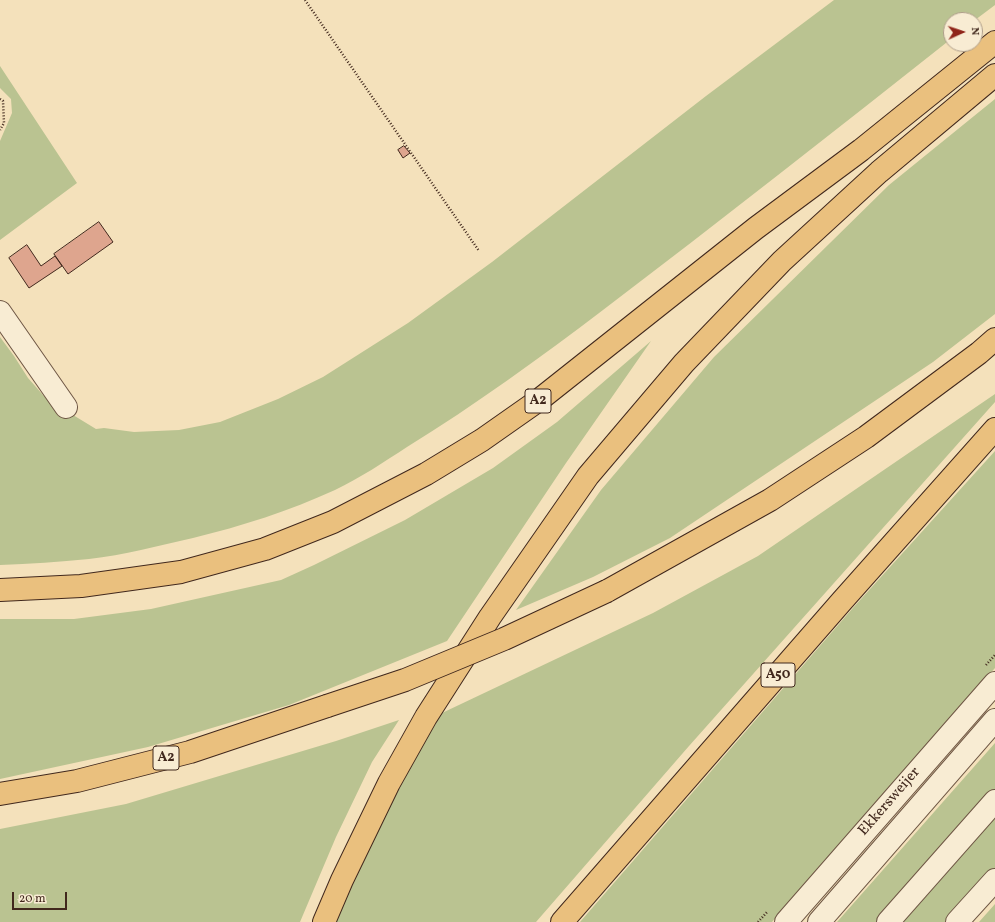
<!DOCTYPE html>
<html>
<head>
<meta charset="utf-8">
<style>
  body { margin:0 }
  #map { position:relative; width:995px; height:922px; overflow:hidden; background:#f4e1bb; font-family:Vollkorn,serif }
  canvas { display:block }
  .north { position:absolute; left:943px; top:12px; width:40px; height:40px; box-sizing:border-box; background:#f8ecd3; border:1px solid #af9e8a; border-radius:50%; rotate:87deg; font-size:11px; font-weight:700; line-height:16px; text-align:center; color:#41281d }
  .north::after { content:''; display:block; margin:auto; width:14px; height:18px; background:#8f2418; clip-path:polygon(50% 0,100% 100%,50% 72%,0 100%) }
  .scale { position:absolute; left:12px; top:892px; width:55px; height:18px; box-sizing:border-box; border:2px solid #41281d; border-top:0; padding-left:5px; font-size:12px; line-height:14px; white-space:nowrap; color:#41281d; -webkit-text-stroke:3px #f8ecd3; paint-order:stroke }
</style>
</head>
<body>
<div id="map">
<canvas width="995" height="922"></canvas>
<div class="north">N</div>
<div class="scale">20 m</div>
</div>
<script>
const g = document.querySelector('canvas').getContext('2d');
g.lineJoin = 'round';
function paint(path, color) { g.fillStyle = color; g.fill(path, 'evenodd'); }
function trace(path, color, width, dash) { g.strokeStyle = color; g.lineWidth = width; g.lineCap = dash ? 'butt' : 'round'; g.setLineDash(dash || []); g.stroke(path); }
function drawText(font, color, halo, rows, align = 'center') {
  g.font = font + ' Vollkorn,serif'; g.lineWidth = 3; g.setLineDash([]); g.textBaseline = 'middle'; g.strokeStyle = halo; g.fillStyle = color; for (const [text, x, y, turn = 0] of rows) {
    g.save(); g.translate(x, y); g.rotate((+turn || 0) * Math.PI / 180); g.textAlign = isNaN(turn) ? turn : align; if (halo) g.strokeText(text, 0, 0); g.fillText(text, 0, 0); g.restore();
  }
}
const green = new Path2D(`
  M834,0H995V5L975,20H951V39C836,130 720,221 603,310C540,358 475,405 407,447C384,462 360,478 335,490C289,511 242,526 193,538C158,546 124,555 89,559C59,562 30,564 0,565V337L14,356L28,378L43,395L55,404L96,429L104,428L134,432L179,430L220,422L278,399L323,377L408,323L492,262L706,96Z
  M0,66L77,183L0,240V141L12,113L11,99L0,88Z
  M995,99V314L933,362L670,538L593,577L516,610L601,490L714,357L889,185Z
  M651,341L566,463L447,641L289,705L148,747L0,779V619H74L151,609L281,580L314,565L405,520L493,468L557,422Z
  M995,394V402L689,746L536,922H336L352,885L406,770L442,713L653,613L758,556Z
  M995,451V668L772,922H580L852,609Z
  M399,720L372,762L336,837L300,922H0V829L126,804L336,741Z
  M995,743V878L956,922H837Z
  M995,904V922H979Z`);
const building = new Path2D(`
  M404,146L410,153L403,158L398,150Z
  M99,222L113,242L68,274L54,254Z
  M27,245L41,266L55,256L62,266L29,288L9,258Z`);
const path = new Path2D(`
  M305,0L479,251
  M0,99L3,101L4,123L0,130
  M986,665L995,655
  M758,922L768,911`);
const minor = new Path2D(`
  M0,312L66,407
  M786,922L995,683
  M819,922L995,720
  M888,922L995,801
  M957,922L995,880`);
const highway = new Path2D(`
  M0,590L81,586L181,572L265,549L333,522L426,474L482,440L539,400L756,228L861,150L995,42
  M607,591L770,500L866,437L979,353L995,339
  M0,794L77,781L190,752L327,706
  M324,922L342,880L389,783L426,717L490,617L588,476L684,363L782,261L879,172L995,75
  M562,922L842,601L995,429`);
const highwayBridge = new Path2D(`
  M327,706L405,680L504,639L607,591`);
const shields = [
  [538,401,26],
  [778,675,34],
  [166,758,26]
];
const shieldNames = [
  ["A2",538,401],
  ["A50",778,675],
  ["A2",166,758]
];
const streetNames = [
  ["Ekkersweijer",890,802,-49]
];
paint(green, '#bac391');
paint(building, '#dea58e');
trace(building, '#41281d', 1);
trace(minor, '#6e5644', 24);
trace(highway, '#41281d', 24);
trace(path, '#41281d', 2.5, [1, 2]);
trace(minor, '#f8ecd3', 22);
trace(highway, '#eac07e', 22);
trace(highwayBridge, '#41281d', 24, []);
trace(highwayBridge, '#eac07e', 22);
for (const [x, y, w] of shields) { const box = new Path2D(); box.roundRect(x - w / 2, y - 12, w, 24, 3); g.fillStyle = '#f8ecd3'; g.fill(box); trace(box, '#41281d', 1); }
drawText('bold 14px', '#41281d', null, shieldNames);
drawText('15px', '#41281d', '#f8ecd3', streetNames);
</script>
</body>
</html>
